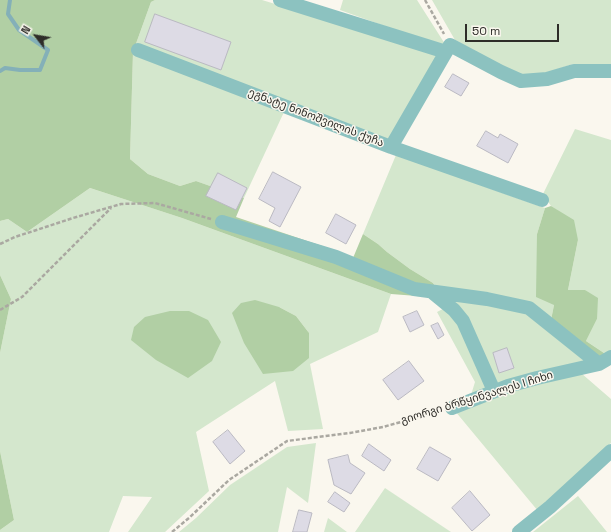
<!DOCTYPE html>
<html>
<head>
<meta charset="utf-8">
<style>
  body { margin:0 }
  #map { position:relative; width:611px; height:532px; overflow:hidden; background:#faf7ee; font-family:"Space Grotesk",sans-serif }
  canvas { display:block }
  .north { position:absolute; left:16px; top:16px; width:40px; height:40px; -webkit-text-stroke:3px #faf7ee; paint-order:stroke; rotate:301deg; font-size:11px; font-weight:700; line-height:16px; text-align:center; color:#2e2d29 }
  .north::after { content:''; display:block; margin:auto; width:14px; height:18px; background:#2e2d29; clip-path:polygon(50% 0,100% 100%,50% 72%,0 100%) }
  .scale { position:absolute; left:465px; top:24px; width:94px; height:18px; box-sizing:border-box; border:2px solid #2e2d29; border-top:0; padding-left:5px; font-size:12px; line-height:14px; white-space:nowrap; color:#2e2d29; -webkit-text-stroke:3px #faf7ee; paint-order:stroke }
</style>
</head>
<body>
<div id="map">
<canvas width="611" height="532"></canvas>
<div class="north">N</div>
<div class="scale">50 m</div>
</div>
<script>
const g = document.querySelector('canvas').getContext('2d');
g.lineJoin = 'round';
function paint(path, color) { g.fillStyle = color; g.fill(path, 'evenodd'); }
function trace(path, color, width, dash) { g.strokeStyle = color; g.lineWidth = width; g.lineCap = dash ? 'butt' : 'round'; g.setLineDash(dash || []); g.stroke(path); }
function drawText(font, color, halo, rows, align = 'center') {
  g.font = font + ' "Space Grotesk","Noto Sans Georgian",sans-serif'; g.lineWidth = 3; g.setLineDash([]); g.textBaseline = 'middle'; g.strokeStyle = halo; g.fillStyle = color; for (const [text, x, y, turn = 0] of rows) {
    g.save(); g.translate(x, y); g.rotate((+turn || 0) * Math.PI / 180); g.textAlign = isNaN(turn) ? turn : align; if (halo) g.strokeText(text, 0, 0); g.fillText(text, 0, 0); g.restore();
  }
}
const green = new Path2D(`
  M155,0H262L439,54L388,140L284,112L244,198L196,181L180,186L148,174L130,159L133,52L151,2Z
  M343,0H417L445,44L443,47L340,10Z
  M432,0H611V65L573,64L543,74L519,76L455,40Z
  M575,129L611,140V353L607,355L586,341L597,319L585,290H568L578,240L558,211L551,206L543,194Z
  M396,155L545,208L537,234L554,305L551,320L436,287L433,283L410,269L387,252L378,244L363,234Z
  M90,188L182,218L391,294L378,332L310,364L323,429L288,431L275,381L196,432L209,491L165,532H128L152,497L123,496L109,532H0V530L14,520L0,451V353L11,299L0,275V221L8,219L27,232ZM279,307L296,316L309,333Z
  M462,299L525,311L590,362L471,395L475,382L437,312Z
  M581,373L611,399V443L538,511L455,411L512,391Z
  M316,443L308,503L287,487L278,532H179L196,518L230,485L287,447Z
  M385,488L451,532H355Z
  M578,496L607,532H533Z
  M328,518L347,532H324Z`);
const forest = new Path2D(`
  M0,0H155L151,2L133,52L130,159L148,174L180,186L196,181L244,198L236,217L334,250L353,258L363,234L378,244L387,252L410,269L433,283L443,298L391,294L182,218L90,188L27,232L8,219L0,221Z
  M551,206L574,220L578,240L568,290H585L598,298L597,319L586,341L607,355L600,359L551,320L554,305L536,297L537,234L545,208Z
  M0,275L11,299L0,353Z
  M255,300L279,307L296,316L309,333V358L293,371L263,374L244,343L232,313L241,303Z
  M170,311H189L208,320L221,342L212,361L188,378L156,360L131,340L134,327L145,317Z
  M0,451L14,520L0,530Z`);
const stream = new Path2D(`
  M0,71L5,68L20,70H40L48,50L19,30L8,14L10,0`);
const building = new Path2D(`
  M155,14L231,42L221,70L145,42Z
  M453,74L469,83L461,96L445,87Z
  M486,131L498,138L500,134L518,144L508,163L477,146Z
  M273,172L301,187L280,227L269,221L275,208L259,199Z
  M218,173L247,188L236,210L206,196Z
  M336,214L356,225L346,244L326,233Z
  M417,311L424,325L410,332L403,317Z
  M438,323L444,335L438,339L431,326Z
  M507,348L514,368L499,373L493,353Z
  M409,361L424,381L398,400L383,380Z
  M228,430L245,451L230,464L213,442Z
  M369,444L391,460L384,471L362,456Z
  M430,447L451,459L438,481L417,469Z
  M348,455L350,463L365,473L351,494L334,485L328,460Z
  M470,491L490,515L472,531L452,508Z
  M335,492L350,503L344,512L328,502Z
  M299,510L312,513L307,532H293Z`);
const path = new Path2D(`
  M425,0L444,34
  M0,244L15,237L73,218L121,204L155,203L211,219
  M0,310L22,297L111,208
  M172,532L189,518L229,480L287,441L350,433L383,427L440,411`);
const minor = new Path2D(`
  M280,0L446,52
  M138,50L391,147L450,45L501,72L521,81L547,79L574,71H611
  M391,147L542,200
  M222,222L336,257L414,289L487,299L529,308L599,364
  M432,292L454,310L463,321L494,391
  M452,408L508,386L537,378L599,364L611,357
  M519,532L550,507L611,451`);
const streetNames = [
  ["ეგნატე ნინოშვილის ქუჩა",316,118,21],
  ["გიორგი ბრწყინვალეს I ჩიხი",477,398,-17]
];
paint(green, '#d4e7cd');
paint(forest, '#b1cfa4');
trace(stream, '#84b0b8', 4);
paint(building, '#dddbe5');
trace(building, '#bab9c2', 1);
trace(path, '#aaa8a1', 2.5, [4, 2]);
trace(minor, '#8cc2c0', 14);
drawText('11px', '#2e2d29', '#faf7ee', streetNames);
</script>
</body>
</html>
